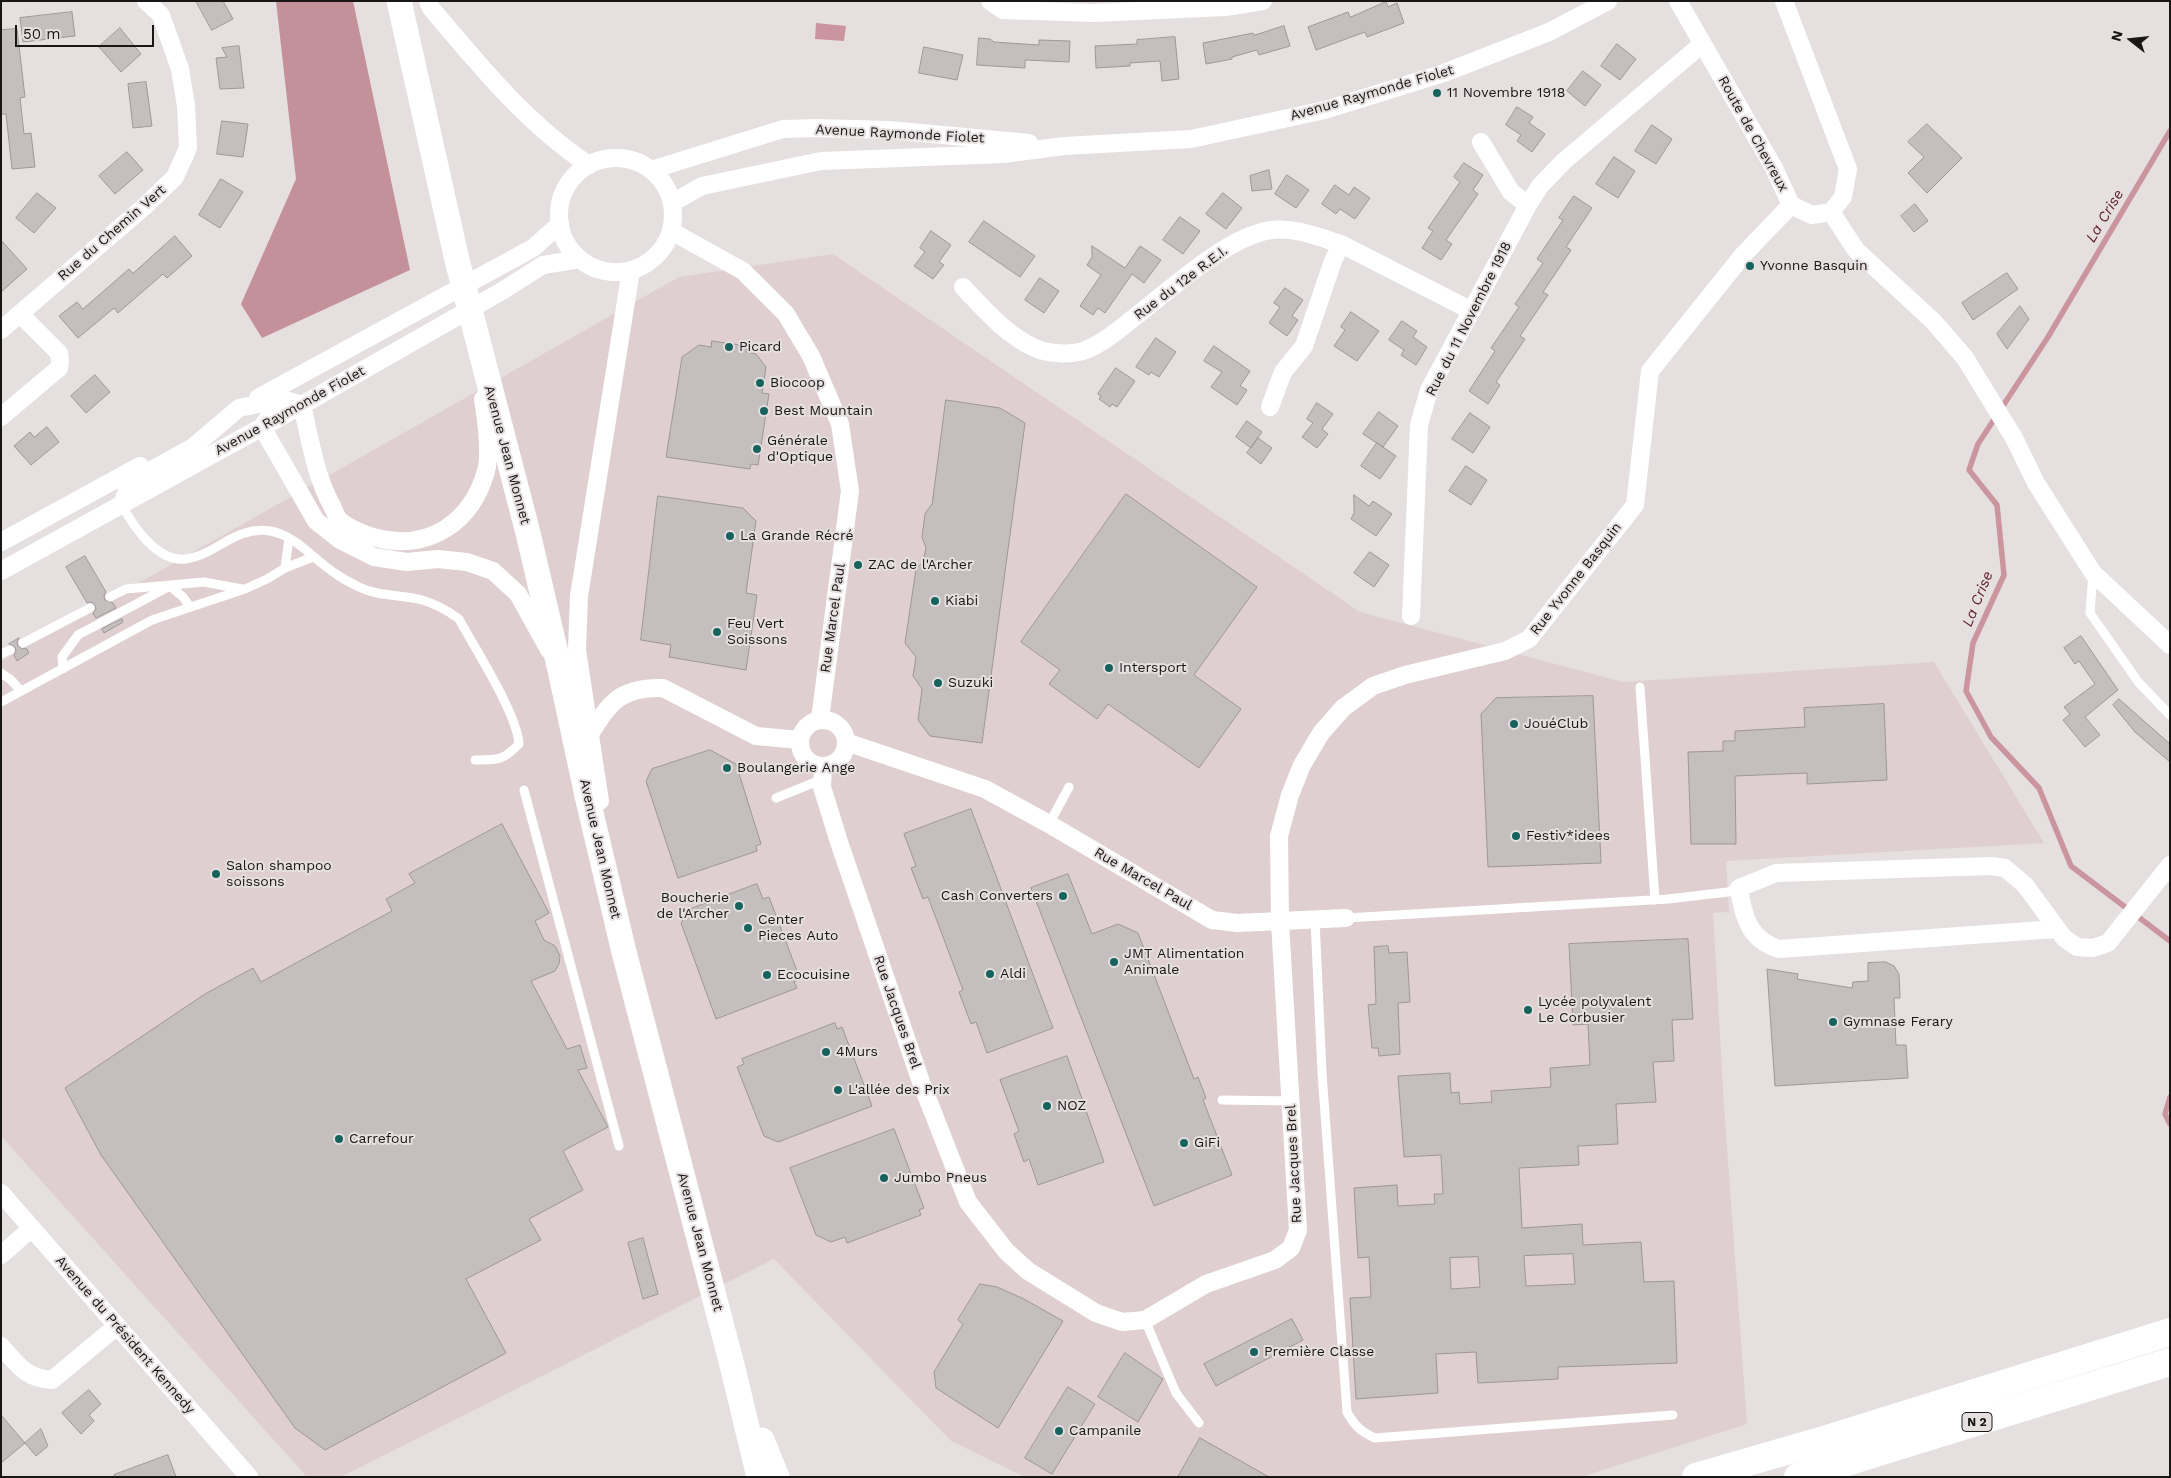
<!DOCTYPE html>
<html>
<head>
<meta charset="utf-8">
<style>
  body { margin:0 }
  #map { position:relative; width:2171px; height:1478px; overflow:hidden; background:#e6dfe0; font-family:"Work Sans",sans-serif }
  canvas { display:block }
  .frame { position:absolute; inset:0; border:2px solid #191616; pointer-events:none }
  .north { position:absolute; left:2106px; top:15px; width:50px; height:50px; -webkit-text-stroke:4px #e6dfe0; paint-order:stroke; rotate:286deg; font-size:14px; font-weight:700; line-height:20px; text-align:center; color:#191616 }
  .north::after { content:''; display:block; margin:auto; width:18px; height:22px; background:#191616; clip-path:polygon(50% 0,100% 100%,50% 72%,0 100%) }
  .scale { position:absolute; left:15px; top:25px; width:139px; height:22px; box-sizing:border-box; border:2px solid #191616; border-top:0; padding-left:6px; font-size:15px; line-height:18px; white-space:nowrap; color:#191616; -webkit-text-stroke:4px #e6dfe0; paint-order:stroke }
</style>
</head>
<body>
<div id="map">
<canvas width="2171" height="1478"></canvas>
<div class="frame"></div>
<div class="north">N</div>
<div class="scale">50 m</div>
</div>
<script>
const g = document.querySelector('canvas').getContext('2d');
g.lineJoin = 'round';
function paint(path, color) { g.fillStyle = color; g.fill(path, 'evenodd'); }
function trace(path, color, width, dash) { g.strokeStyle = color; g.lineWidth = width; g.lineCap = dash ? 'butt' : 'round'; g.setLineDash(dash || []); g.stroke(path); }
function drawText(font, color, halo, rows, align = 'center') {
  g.font = font + ' "Work Sans",sans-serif'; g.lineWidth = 4; g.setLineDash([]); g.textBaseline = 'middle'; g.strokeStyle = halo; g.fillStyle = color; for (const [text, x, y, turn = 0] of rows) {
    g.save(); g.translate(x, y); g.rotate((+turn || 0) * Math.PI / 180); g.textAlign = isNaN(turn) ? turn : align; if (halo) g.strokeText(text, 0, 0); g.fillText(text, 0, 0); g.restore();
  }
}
const built = new Path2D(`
  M833,254L1360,612L1623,682L1934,662L2044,843L1726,861L1729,912L1713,913L1724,1106L1747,1424L1581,1477H1025L951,1441L774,1259L341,1477H307L1,1136V661L679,277Z`);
const forest = new Path2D(`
  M276,1H353L410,270L262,338L241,304L296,179Z`);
const water = new Path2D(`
  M816,23L846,26L844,41L815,39Z`);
const stream = new Path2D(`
  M2170,131L2048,337L1978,444L1969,470L1997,505L2004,575L1973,643L1966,691L1991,737L2039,788L2071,866L2170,941
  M2170,1097L2165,1114L2170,1124`);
const building = new Path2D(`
  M196,1H223L233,19L212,30Z
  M1386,2L1388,7L1397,3L1404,23L1367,37L1365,32L1316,50L1308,27L1348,12L1350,17Z
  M72,12L75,36L23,42L20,18Z
  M1284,26L1290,46L1259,55L1257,50L1232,57V59L1206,64L1203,43L1253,33L1254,35Z
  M120,28L141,54L121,72L99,47Z
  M17,29L25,97L20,98L24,134L31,133L35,167L12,169L6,114H1V30Z
  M1175,37L1179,79L1162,81L1160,61L1130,63V66L1096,68L1095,46L1137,44V40Z
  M979,38L990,39L994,42L1039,45V40L1070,41L1069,62L1025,60V68L977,65Z
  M1617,44L1636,59L1620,80L1601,66Z
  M239,46L244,88L220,89L216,58L227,57L222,48Z
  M924,47L963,55L957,80L919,73Z
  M1583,71L1601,85L1585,106L1567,91Z
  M146,82L152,126L133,128L128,84Z
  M1517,107L1533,117L1529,123L1545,134L1532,152L1517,141L1521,135L1506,125Z
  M222,121L248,124L243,157L217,154Z
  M1927,124L1962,158L1927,193L1908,173L1924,157L1908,142Z
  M1652,125L1672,139L1656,164L1635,151Z
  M127,152L143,170L115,194L99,176Z
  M1614,157L1635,171L1618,198L1596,184Z
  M1464,163L1483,175L1473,190L1478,194L1446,240L1452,244L1441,260L1422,248L1433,231L1428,228L1460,182L1454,177Z
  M1269,170L1272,189L1252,191L1250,176Z
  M1287,175L1309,190L1296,208L1275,194Z
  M221,179L243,192L220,228L199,215Z
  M1335,185L1349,195L1354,187L1370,198L1355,219L1340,209L1336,214L1322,204Z
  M37,193L56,208L34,233L16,218Z
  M1223,193L1242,208L1226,229L1206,214Z
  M1574,196L1592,208L1566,247L1571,250L1543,292L1548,295L1520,336L1525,339L1496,382L1500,385L1488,404L1469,391L1495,351L1491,348L1519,307L1515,304L1543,263L1537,259L1563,220L1559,218Z
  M1915,204L1928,221L1914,232L1901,216Z
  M1180,217L1200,231L1183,254L1163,240Z
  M984,221L1035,256L1020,277L969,242Z
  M931,231L951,245L939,262L944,265L933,279L914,266L925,252L920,248Z
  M175,236L192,256L167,278L163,274L118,313L114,308L78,338L59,316L77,302L83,309L129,269L133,273Z
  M1,240L27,269L1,292Z
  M1092,246L1125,268L1140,246L1161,260L1144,283L1132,274L1105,313L1098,308L1093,315L1080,306L1101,275L1087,265L1092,257Z
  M2007,273L2018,289L1973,320L1962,303Z
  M1040,278L1059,291L1044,313L1025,300Z
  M1285,288L1303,300L1292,316L1298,320L1287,336L1269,323L1280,307L1274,303Z
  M2020,306L2029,319L2007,349L1997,334Z
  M1351,312L1379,331L1357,361L1334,346L1345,330L1341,327Z
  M1402,321L1417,331L1413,337L1427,347L1416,365L1401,355L1404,350L1389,340Z
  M1156,338L1176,352L1159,377L1151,372L1149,375L1136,367Z
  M712,341L747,346L746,352L756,354L766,367L762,393L769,394L758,465L751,464L750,469L666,457L682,357L699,345L711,347Z
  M1214,346L1250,371L1240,386L1247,390L1237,405L1211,387L1222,372L1204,361Z
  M1116,368L1135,381L1117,407L1112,404L1110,407L1099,399L1101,396L1098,394Z
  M95,375L110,392L86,413L71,396Z
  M946,400L1000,408L1025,423L982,743L930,736L918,720L922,689L913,676L916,657L905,643L916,569L923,562L926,548L922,537L925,514L932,504Z
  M1317,403L1333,414L1322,429L1328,434L1317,448L1302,437L1313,423L1307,419Z
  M1379,412L1398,426L1383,447L1363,434Z
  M1470,413L1490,427L1473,453L1452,439Z
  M1247,421L1262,432L1251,448L1236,437Z
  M47,427L59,442L31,465L14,446L30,432L34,437Z
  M1258,438L1272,448L1261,464L1247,453Z
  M1377,443L1396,456L1380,479L1361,466Z
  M1466,466L1487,480L1471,505L1449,491Z
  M1126,494L1257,587L1194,675L1241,709L1199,768L1108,704L1097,719L1049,684L1060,670L1021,642Z
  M1354,495L1369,506L1373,501L1392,514L1376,536L1351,519L1354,513Z
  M658,496L743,508L756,521L746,593L757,595L746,670L669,657L671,645L641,640Z
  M1370,552L1389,565L1374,587L1354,573Z
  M85,556L106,592L104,596L105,600L113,603L116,608L96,618L93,613L96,609L95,605L91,602L87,603L66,567Z
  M122,619L123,622L104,633L102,629Z
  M2081,636L2118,690L2085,717L2100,735L2085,747L2063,720L2070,714L2064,707L2095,684L2079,661L2075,664L2064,648Z
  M19,638L17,642L18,646L22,649L26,648L29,653L17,661L14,655L16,651L15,647L9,644Z
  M1593,696L1601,863L1488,867L1481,714L1496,698Z
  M2119,699L2170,744V762L2135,732L2113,705Z
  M1884,704L1887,780L1807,784V773L1735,776L1736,844H1691L1688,752L1723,751V741H1735V731L1805,727L1804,708Z
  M710,750L736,764L761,844L756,846L757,851L678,878L646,781L652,769Z
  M971,809L1053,1028L987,1053L976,1022L971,1024L959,992L963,990L928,897L923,899L911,868L916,866L904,834Z
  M502,824L549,913L535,921L544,940L555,946L560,956L559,964L555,971L531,981L567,1049L580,1045L587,1068L578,1070L608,1127L563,1151L583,1190L529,1219L541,1240L466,1279L506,1353L325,1450L295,1428L101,1155L65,1088L205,994L253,968L261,982L392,911L386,899L415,883L409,874Z
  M1068,874L1092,934L1118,924L1138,933L1194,1079L1198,1077L1206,1098L1203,1100L1232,1175L1154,1206L1031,888Z
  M757,884L763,899L769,897L800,979L794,982L797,988L716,1019L681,923L688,910Z
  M1688,939L1693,1019L1672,1020L1674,1061L1653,1062L1656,1102L1616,1104L1618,1144L1578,1146L1579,1165L1519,1168L1522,1228L1582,1224L1583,1245L1641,1242L1644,1282L1674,1281L1677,1363L1558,1367V1379L1478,1383L1476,1352L1436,1354L1438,1393L1356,1399L1350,1298L1371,1297L1369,1257L1358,1258L1354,1188L1397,1185L1398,1206L1435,1204L1434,1194H1443L1441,1155L1404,1157L1398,1076L1450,1073L1451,1093L1459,1092L1460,1104L1492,1102L1491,1091L1551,1087L1550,1068L1590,1065L1588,1024L1573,1025L1569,944ZM1573,1254L1575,1284L1526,1286L1524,1256ZM1478,1257L1480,1287L1451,1289L1450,1258Z
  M1388,946L1389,953L1407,952L1410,1002L1398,1003L1400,1054L1379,1056L1378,1048H1372L1368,1005L1376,1004L1374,947Z
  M1886,962L1894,966L1899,974L1900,998H1894L1896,1045H1906L1908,1078L1775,1086L1767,969L1798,974L1797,979L1852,988L1853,982L1868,981V963Z
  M835,1023L837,1029L842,1027L872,1106L778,1142L764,1136L737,1067L744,1064L742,1059Z
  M1067,1056L1104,1162L1038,1185L1029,1159L1024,1162L1014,1134L1019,1131L1000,1080Z
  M894,1129L924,1208L919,1210L921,1215L847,1243L845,1237L831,1242L816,1235L790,1168Z
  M643,1238L658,1294L643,1299L628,1243Z
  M980,1284L997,1287L1024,1299L1063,1321L998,1428L936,1388L934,1372L963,1324L958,1320Z
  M1292,1319L1303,1340L1216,1386L1204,1364Z
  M1125,1353L1163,1379L1138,1422L1098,1397Z
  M1068,1387L1095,1404L1052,1474L1025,1458Z
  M89,1390L101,1404L89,1415L94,1421L81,1434L62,1413Z
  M1,1415L25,1443L1,1463Z
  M41,1429L48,1446L36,1456L25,1443Z
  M1200,1438L1269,1477H1178Z
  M168,1455L176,1477H114V1475Z`);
const service = new Path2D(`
  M122,505C133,526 157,562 185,559C197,558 210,551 220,545C235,536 251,528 270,531C296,535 315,561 336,574C343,579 351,583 359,587C379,597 401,594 422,600C436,604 447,610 459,619C475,649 517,713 519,744C503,761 497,760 475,760
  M285,568L289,538
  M2093,573L2090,613L2139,683L2170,715
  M110,597L126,589L204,582L242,589
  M23,643L90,608
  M1,654L10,650
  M63,669L62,657L78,635L170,586L183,597L190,607
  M1,673L11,680L21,691
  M1640,687L1655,900
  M1,702L152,620L245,589L267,579L285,568L313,557
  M524,790L619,1146
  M776,798L823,779
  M1049,824L1069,787
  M1346,918L1668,899L1728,892L1739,888
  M1315,920L1322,1073L1347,1412C1354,1425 1361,1432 1375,1438L1673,1415
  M1222,1100L1291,1101
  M1145,1320L1176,1393L1199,1423`);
const minor = new Path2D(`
  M428,1L431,8C479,65 527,124 589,165
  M990,1L1003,10L1094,13L1225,7L1263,1
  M1678,1L1774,168L1791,205L1812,215L1831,212
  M1784,1L1848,169L1843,197L1831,212
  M1481,142L1511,192L1528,205
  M559 215a57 57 0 1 1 114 0a57 57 0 1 1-114 0Z
  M651,170L783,129L816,128L889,130L1029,143
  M672,203L702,186L821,161L1003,154L1064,146L1191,139L1325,110L1444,73L1549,32L1608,1
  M1831,212L1856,250L1933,321L1965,358L2014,438L2036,483L2093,573L2170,645
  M671,231L743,271L786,314L811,356L840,424L850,491L820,719
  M963,287C984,309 1006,335 1035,348C1048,354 1070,355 1083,351C1102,344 1116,332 1131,320C1168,292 1225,237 1271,230C1294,227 1319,237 1341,244L1472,311
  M1,330L145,206L175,177L188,148L186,106L180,69L161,15L146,1
  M258,398L533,248L560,224
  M1270,407L1283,372L1304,346L1333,261L1341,244
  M1,417L59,368L60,361L59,353L20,314
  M268,418L262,427L316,521L340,540L374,557L407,562L438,559L467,562L493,571L518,594L549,650
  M122,505L130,482L193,447L239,408L282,399L302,405C310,439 315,475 332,506C334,510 336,516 339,520C348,528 365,535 377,538C429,551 472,522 486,471C491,453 486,418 483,399
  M1,542L140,466
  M1,571L302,405L502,291L543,265L580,259
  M1411,616L1419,425L1429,390L1528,205L1540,186L1563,162L1701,45
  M800 743a23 23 0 1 1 46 0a23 23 0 1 1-46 0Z
  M589,736C610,702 620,687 663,688L756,736L800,740
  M846,742L985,789L1049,824L1212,920L1237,923L1346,918
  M823,766L822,787L839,842L921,1082L968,1202L1006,1251L1028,1271L1096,1313L1122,1322L1145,1320L1206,1284L1275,1260L1291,1248L1298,1230L1280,922L1279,836L1290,795L1302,765L1321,733L1343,708L1373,686L1405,675L1505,651L1529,639L1635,505L1650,371L1743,255L1791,205
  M600,801L577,650L579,596L631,270
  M2056,929L1779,949C1749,940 1743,916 1739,888L1776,873L1991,866L2005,868L2025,885L2064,938L2077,947L2093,948L2108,943L2170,865
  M1,1193L249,1477
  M1,1255L32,1228
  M1,1346C18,1365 25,1378 52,1380L117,1326`);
const secondary = new Path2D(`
  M399,1L457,260L528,533L560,670L587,796L624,952L732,1365L759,1477
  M762,1440L777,1477`);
const trunk = new Path2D(`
  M1696,1477L1824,1440L2170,1332
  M1798,1477L2170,1362`);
const markers = [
  [1437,93,5,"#16635e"],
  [1750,266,5,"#16635e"],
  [729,347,5,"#16635e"],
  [760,383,5,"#16635e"],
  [764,411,5,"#16635e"],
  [757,449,5,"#16635e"],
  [730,536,5,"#16635e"],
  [858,565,5,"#16635e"],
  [935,601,5,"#16635e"],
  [717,632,5,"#16635e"],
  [1109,668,5,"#16635e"],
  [938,683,5,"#16635e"],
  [1514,724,5,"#16635e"],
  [727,768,5,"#16635e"],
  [1516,836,5,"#16635e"],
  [216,874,5,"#16635e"],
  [1063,896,5,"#16635e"],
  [739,906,5,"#16635e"],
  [748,928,5,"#16635e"],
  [1114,962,5,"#16635e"],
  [990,974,5,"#16635e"],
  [767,975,5,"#16635e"],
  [1528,1010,5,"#16635e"],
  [1833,1022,5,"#16635e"],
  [826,1052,5,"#16635e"],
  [838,1090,5,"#16635e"],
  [1047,1106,5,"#16635e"],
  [339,1139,5,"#16635e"],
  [1184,1143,5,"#16635e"],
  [884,1178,5,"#16635e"],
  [1254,1352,5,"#16635e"],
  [1059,1431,5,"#16635e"]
];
const shields = [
  [1977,1422,30]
];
const shieldNames = [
  ["N 2",1977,1422]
];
const streetNames = [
  ["Avenue Raymonde Fiolet",1372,93,-16],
  ["Avenue Raymonde Fiolet",900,134,3],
  ["Route de Chevreux",1753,134,61],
  ["Rue du Chemin Vert",112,233,-41],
  ["Rue du 12e R.E.I.",1181,283,-37],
  ["Rue du 11 Novembre 1918",1469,319,-63],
  ["Avenue Raymonde Fiolet",290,411,-29],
  ["Avenue Jean Monnet",507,455,75],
  ["Rue Yvonne Basquin",1576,579,-52],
  ["Rue Marcel Paul",833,618,-82],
  ["Avenue Jean Monnet",600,849,77],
  ["Rue Marcel Paul",1143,879,30],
  ["Rue Jacques Brel",897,1012,71],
  ["Rue Jacques Brel",1294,1164,-93],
  ["Avenue Jean Monnet",700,1242,75],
  ["Avenue du Président Kennedy",125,1335,49]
];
const poiNames = [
  ["11 Novembre 1918",1447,93],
  ["Yvonne Basquin",1760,266],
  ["Picard",739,347],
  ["Biocoop",770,383],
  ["Best Mountain",774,411],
  ["Générale",767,441],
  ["d'Optique",767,457],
  ["La Grande Récré",740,536],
  ["ZAC de l'Archer",868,565],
  ["Kiabi",945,601],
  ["Feu Vert",727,624],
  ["Soissons",727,640],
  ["Intersport",1119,668],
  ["Suzuki",948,683],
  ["JouéClub",1524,724],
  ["Boulangerie Ange",737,768],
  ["Festiv*idees",1526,836],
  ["Salon shampoo",226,866],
  ["soissons",226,882],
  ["Cash Converters",1053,896,"right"],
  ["Boucherie",729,898,"right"],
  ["de l'Archer",729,914,"right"],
  ["Center",758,920],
  ["Pieces Auto",758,936],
  ["JMT Alimentation",1124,954],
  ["Animale",1124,970],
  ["Aldi",1000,974],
  ["Ecocuisine",777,975],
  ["Lycée polyvalent",1538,1002],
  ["Le Corbusier",1538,1018],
  ["Gymnase Ferary",1843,1022],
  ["4Murs",836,1052],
  ["L'allée des Prix",848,1090],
  ["NOZ",1057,1106],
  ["Carrefour",349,1139],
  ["GiFi",1194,1143],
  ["Jumbo Pneus",894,1178],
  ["Première Classe",1264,1352],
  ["Campanile",1069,1431]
];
const waterNames = [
  ["La Crise",2105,216,-59],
  ["La Crise",1978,599,-68]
];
paint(built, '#dfcfd1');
paint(forest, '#c49099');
paint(water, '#ca959e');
trace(stream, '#ca959e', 5.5);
paint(building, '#c5bebf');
trace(building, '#9e9798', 1);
trace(service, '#fff', 9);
trace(minor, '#fff', 18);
trace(secondary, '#fff', 25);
trace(trunk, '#fff', 28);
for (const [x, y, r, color] of markers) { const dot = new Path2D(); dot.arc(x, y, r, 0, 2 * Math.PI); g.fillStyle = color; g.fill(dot); trace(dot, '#e6dfe0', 2); }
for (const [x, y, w] of shields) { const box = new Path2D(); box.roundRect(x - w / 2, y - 9.5, w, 19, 4); g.fillStyle = '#e6dfe0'; g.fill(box); trace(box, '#191616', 1); }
drawText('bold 12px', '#191616', null, shieldNames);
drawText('14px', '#191616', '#e6dfe0', streetNames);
drawText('14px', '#191616', '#e6dfe0', poiNames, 'left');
drawText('italic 15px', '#612031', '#e6dfe0', waterNames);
</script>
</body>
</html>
